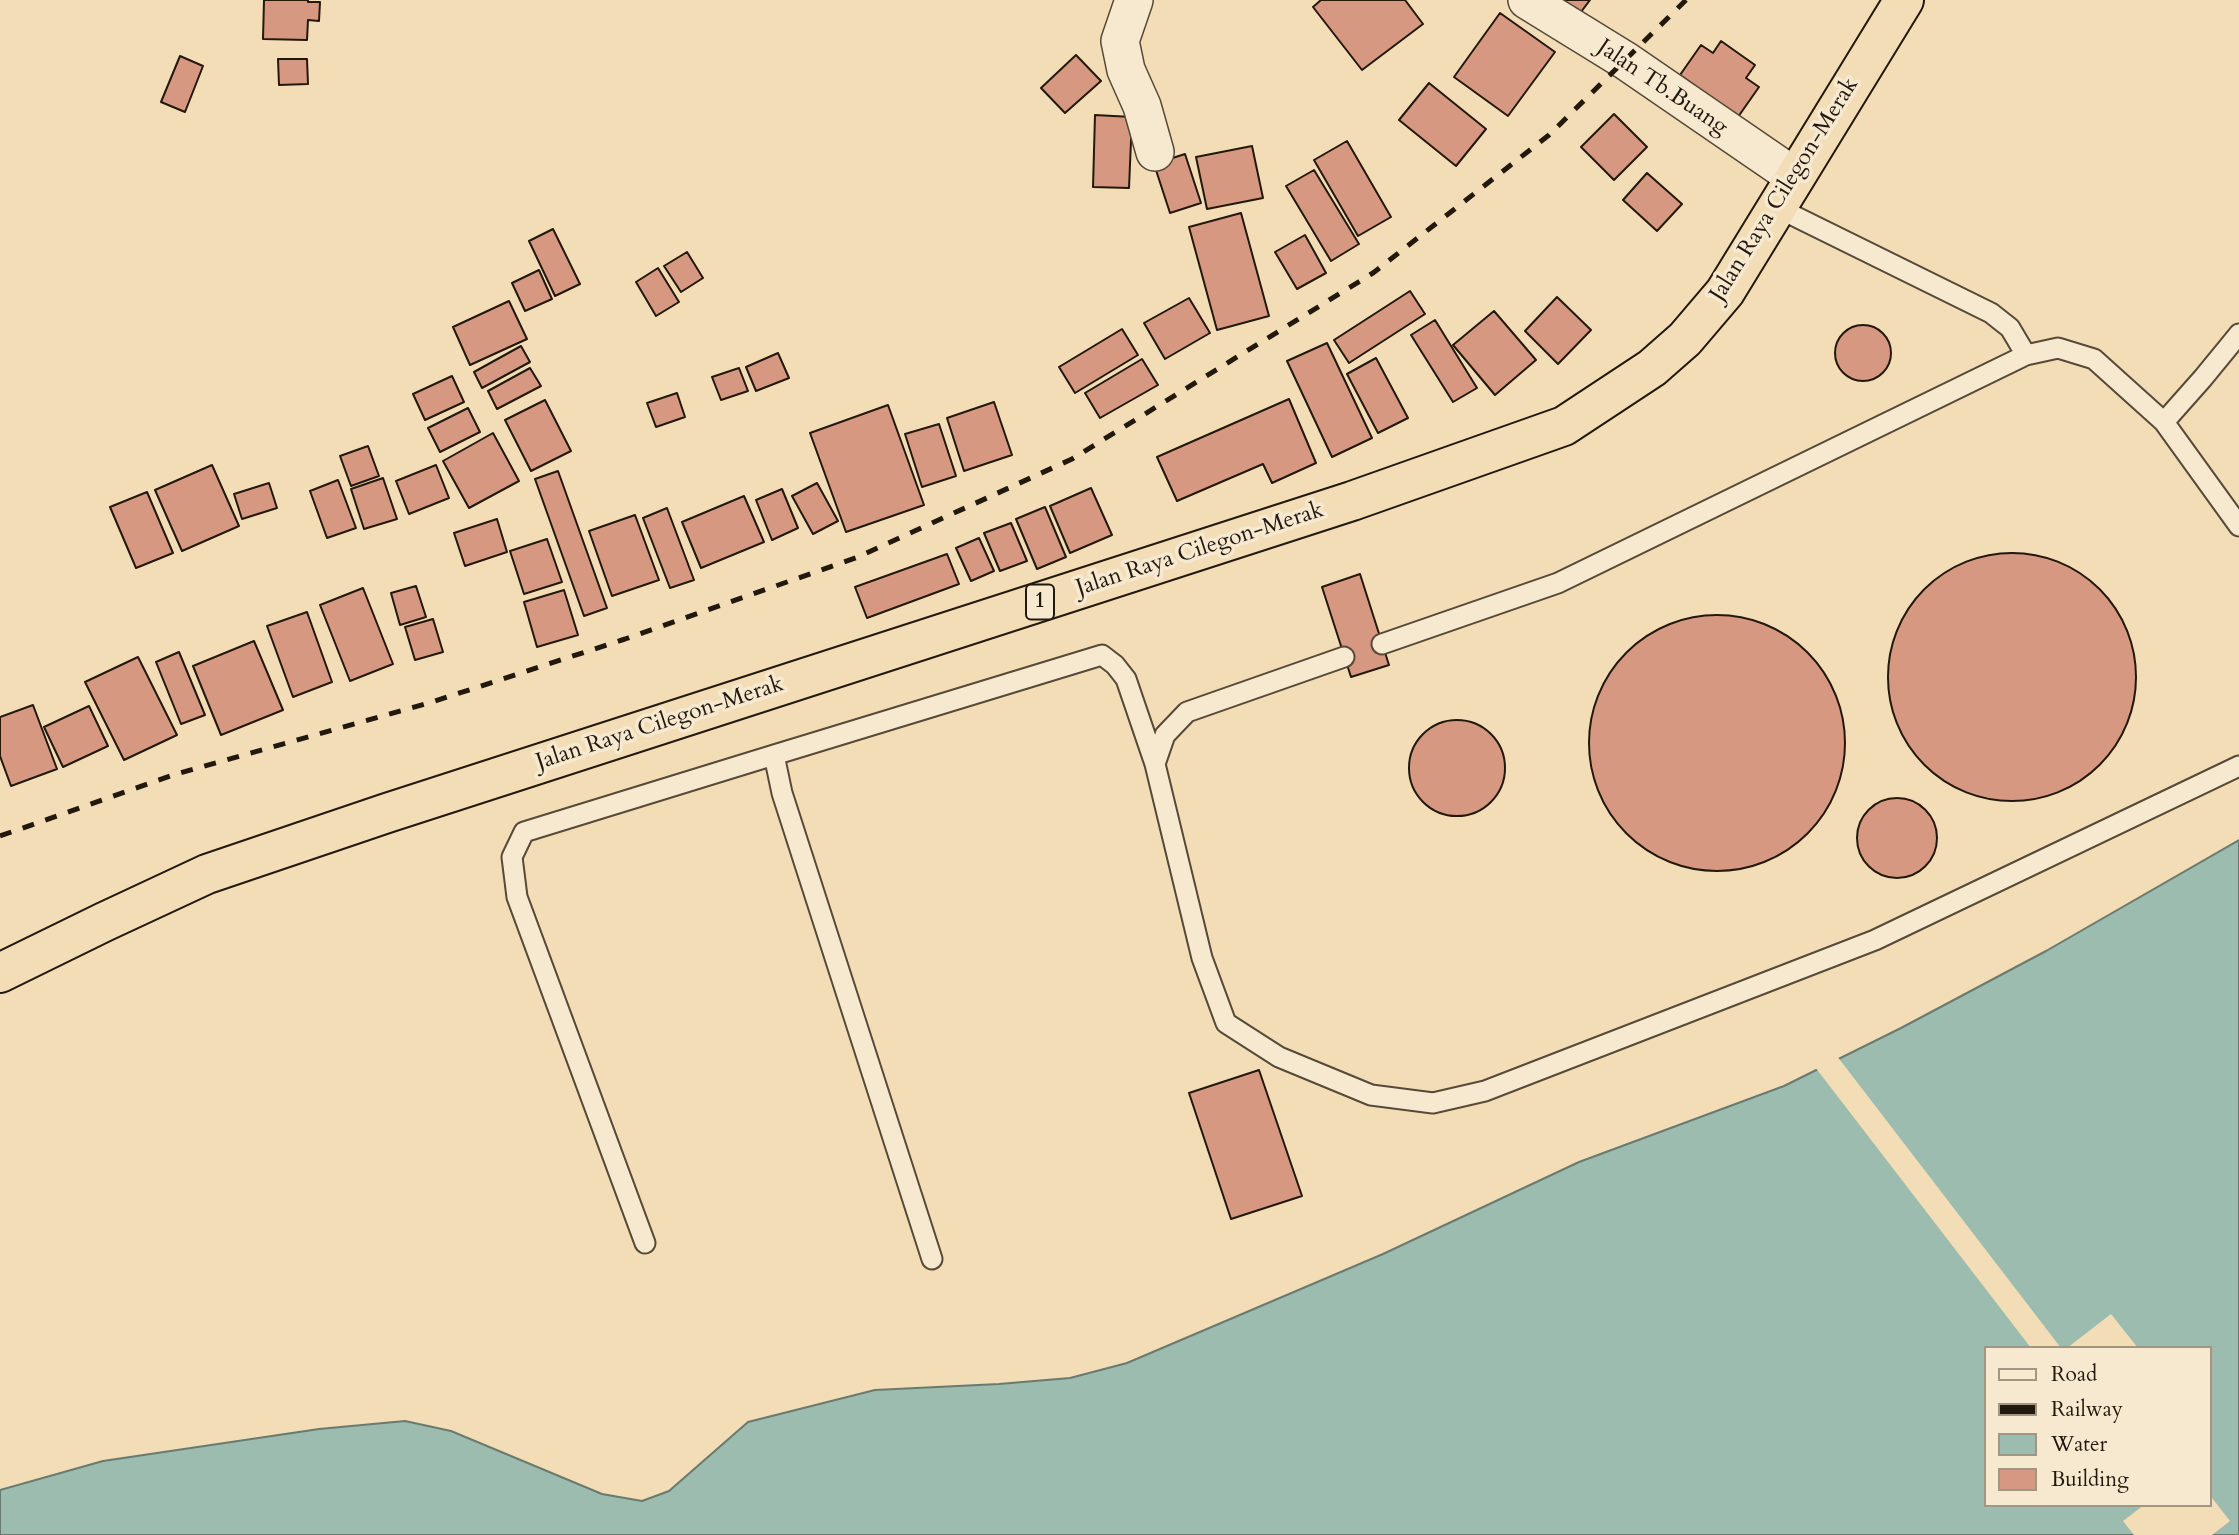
<!DOCTYPE html>
<html>
<head>
<meta charset="utf-8">
<style>
  body { margin:0 }
  #map { position:relative; width:2239px; height:1535px; overflow:hidden; background:#f2ddb6; font-family:Cardo,serif }
  canvas { display:block }
  .legend { position:absolute; left:1984px; top:1346px; width:228px; height:161px; box-sizing:border-box; background:#f7e9d0; border:2px solid #a29582; margin:0; padding:9px 12px; list-style:none; font-size:21px; color:#23180d }
  .legend li { display:flex; align-items:center; gap:14px; height:35px }
  .legend b { width:35px; border:2px solid #a29582 }
</style>
</head>
<body>
<div id="map">
<canvas width="2239" height="1535"></canvas>
<ul class="legend">
<li><b style="height:9px;background:#f7e9d0"></b>Road</li>
<li><b style="height:9px;background:#23180d"></b>Railway</li>
<li><b style="height:19px;background:#9bbcae"></b>Water</li>
<li><b style="height:19px;background:#d69881"></b>Building</li>
</ul>
</div>
<script>
const g = document.querySelector('canvas').getContext('2d');
g.lineJoin = 'round';
function paint(path, color) { g.fillStyle = color; g.fill(path, 'evenodd'); }
function trace(path, color, width, dash) { g.strokeStyle = color; g.lineWidth = width; g.lineCap = dash ? 'butt' : 'round'; g.setLineDash(dash || []); g.stroke(path); }
function drawText(font, color, halo, rows, align = 'center') {
  g.font = font + ' Cardo,serif'; g.lineWidth = 7; g.setLineDash([]); g.textBaseline = 'middle'; g.strokeStyle = halo; g.fillStyle = color; for (const [text, x, y, turn = 0] of rows) {
    g.save(); g.translate(x, y); g.rotate((+turn || 0) * Math.PI / 180); g.textAlign = isNaN(turn) ? turn : align; if (halo) g.strokeText(text, 0, 0); g.fillText(text, 0, 0); g.restore();
  }
}
const water = new Path2D(`
  M2239,840V1535H0V1490L103,1461L319,1429L405,1421L451,1431L602,1494L642,1501L669,1491L748,1422L875,1390L999,1384L1070,1378L1127,1363L1383,1254L1579,1162L1784,1086L1901,1028L2046,951ZM1985,1348H2209V1505H1985Z`);
const pier = new Path2D(`
  M1837,1056L2061,1348H2031L1815,1067Z
  M2111,1314L2138,1348H2067Z
  M2209,1494L2230,1521L2212,1535H2134L2123,1521L2144,1505H2209Z`);
const building = new Path2D(`
  M264,0H308V2H320L319,21L308,20L307,40L263,39Z
  M1321,0H1405L1423,24L1362,70L1313,7Z
  M1557,0H1590L1578,16Z
  M1500,13L1555,52L1508,116L1454,77Z
  M1721,41L1755,65L1746,78L1759,87L1738,117L1680,75L1701,45L1713,53Z
  M1076,55L1101,81L1065,113L1041,88Z
  M180,56L203,66L185,112L161,102Z
  M278,59H307L308,84L279,85Z
  M1429,83L1486,129L1456,166L1399,120Z
  M1614,114L1647,147L1614,180L1581,147Z
  M1095,115L1132,117L1129,188L1093,187Z
  M1347,141L1391,217L1358,236L1314,160Z
  M1252,146L1263,198L1207,209L1196,157Z
  M1185,154L1201,203L1170,213L1154,164Z
  M1314,170L1359,244L1331,261L1286,186Z
  M1647,173L1682,204L1657,231L1623,200Z
  M1241,213L1269,316L1217,330L1189,227Z
  M553,229L580,284L555,296L529,241Z
  M1305,235L1326,273L1297,289L1275,252Z
  M687,252L703,278L681,292L664,266Z
  M658,268L679,302L656,316L636,282Z
  M539,270L552,299L525,311L512,283Z
  M1410,291L1425,314L1349,363L1334,340Z
  M1557,297L1591,330L1558,364L1525,331Z
  M1189,298L1210,333L1165,359L1144,323Z
  M509,301L527,339L470,365L453,327Z
  M1494,311L1536,360L1495,395L1453,345Z
  M1435,320L1477,388L1453,402L1411,335Z
  M1835 353a28 28 0 1 1 56 0a28 28 0 1 1-56 0Z
  M1122,329L1138,355L1075,393L1059,367Z
  M1327,343L1372,438L1332,457L1287,361Z
  M521,346L530,362L482,388L474,372Z
  M778,353L789,378L756,391L746,367Z
  M1376,358L1408,418L1378,433L1347,374Z
  M1142,359L1158,385L1100,418L1085,393Z
  M530,368L541,386L497,409L488,391Z
  M739,368L748,391L721,400L712,377Z
  M452,376L464,402L425,420L413,394Z
  M677,393L685,417L656,427L647,403Z
  M1289,399L1316,463L1272,483L1263,464L1177,501L1157,457Z
  M545,400L571,451L531,471L505,420Z
  M994,402L1012,455L964,471L947,418Z
  M888,405L924,505L846,532L810,433Z
  M468,408L480,432L440,452L428,428Z
  M939,424L956,476L922,487L905,434Z
  M493,433L519,481L469,508L443,461Z
  M368,446L379,476L351,486L340,456Z
  M212,465L239,526L182,551L155,490Z
  M436,465L449,498L409,514L396,481Z
  M558,471L607,608L584,616L535,479Z
  M383,478L397,519L364,529L351,489Z
  M338,480L356,528L327,538L310,491Z
  M269,483L277,508L242,519L234,494Z
  M817,483L838,521L813,534L792,496Z
  M1091,488L1112,535L1070,553L1050,506Z
  M782,489L798,528L772,540L756,500Z
  M147,492L173,553L136,568L110,507Z
  M744,496L764,542L701,568L682,522Z
  M1045,507L1066,557L1037,569L1016,519Z
  M667,508L694,580L670,588L643,518Z
  M635,515L659,580L612,596L589,531Z
  M497,519L507,552L465,566L454,533Z
  M1011,523L1027,561L1000,571L984,533Z
  M979,538L994,571L971,581L956,548Z
  M547,539L562,582L524,594L510,551Z
  M1888 677a124 124 0 1 1 248 0a124 124 0 1 1-248 0Z
  M947,554L959,584L867,618L855,587Z
  M1360,574L1389,665L1351,677L1322,587Z
  M416,586L426,617L400,625L391,593Z
  M363,588L393,664L350,681L320,605Z
  M564,590L578,635L537,647L524,602Z
  M307,612L332,682L293,697L267,626Z
  M1589 743a128 128 0 1 1 256 0a128 128 0 1 1-256 0Z
  M433,619L443,652L415,660L405,627Z
  M254,641L283,710L221,735L193,666Z
  M179,652L205,715L181,724L156,662Z
  M138,657L177,735L124,760L85,682Z
  M33,705L57,769L11,786L0,756V717Z
  M89,706L108,746L63,767L44,727Z
  M1409 768a48 48 0 1 1 96 0a48 48 0 1 1-96 0Z
  M1857 838a40 40 0 1 1 80 0a40 40 0 1 1-80 0Z
  M1259,1070L1302,1196L1231,1219L1189,1093Z`);
const service = new Path2D(`
  M1778,208L1991,313L2010,328L2026,355
  M2164,422L2239,526
  M1382,644L1558,583L2026,355L2058,348L2094,359L2164,422L2203,378L2239,334
  M1155,764L1165,735L1187,712L1344,657
  M645,1243L517,897L512,857L524,832L774,755
  M932,1259L782,793L774,755L1102,655L1115,665L1126,679L1155,764L1202,958L1226,1023L1279,1057L1371,1095L1433,1103L1485,1091L1875,940L2239,766`);
const minor = new Path2D(`
  M1134,0L1120,41L1126,70L1142,106L1155,152
  M1527,0L1626,61L1795,177`);
const trunk = new Path2D(`
  M0,973L104,922L207,874L387,813L1352,501L1564,426L1652,368L1685,339L1725,292L1904,0`);
const rail = new Path2D(`
  M0,836L176,774L432,702L625,639L858,557L1072,459L1373,273L1549,135L1686,0`);
const shields = [
  [1040,602,28]
];
const shieldNames = [
  ["1",1040,602]
];
const streetNames = [
  ["Jalan Tb.Buang",1662,88,34],
  ["Jalan Raya Cilegon-Merak",1785,190,-58],
  ["Jalan Raya Cilegon-Merak",1200,550,-18],
  ["Jalan Raya Cilegon-Merak",660,724,-18]
];
paint(water, '#9bbcae');
trace(water, '#6b7a6e', 2);
paint(pier, '#f2ddb6');
paint(building, '#d69881');
trace(building, '#23180d', 2);
trace(service, '#574937', 23);
trace(minor, '#574937', 40);
trace(trunk, '#23180d', 42);
trace(service, '#f7e9d0', 19);
trace(minor, '#f7e9d0', 37);
trace(trunk, '#f2ddb6', 38);
trace(rail, '#23180d', 5, [12, 12]);
for (const [x, y, w] of shields) { const box = new Path2D(); box.roundRect(x - w / 2, y - 17.5, w, 35, 5); g.fillStyle = '#f7e9d0'; g.fill(box); trace(box, '#23180d', 2); }
drawText('bold 21px', '#23180d', null, shieldNames);
drawText('23px', '#23180d', '#f7e9d0', streetNames);
</script>
</body>
</html>
